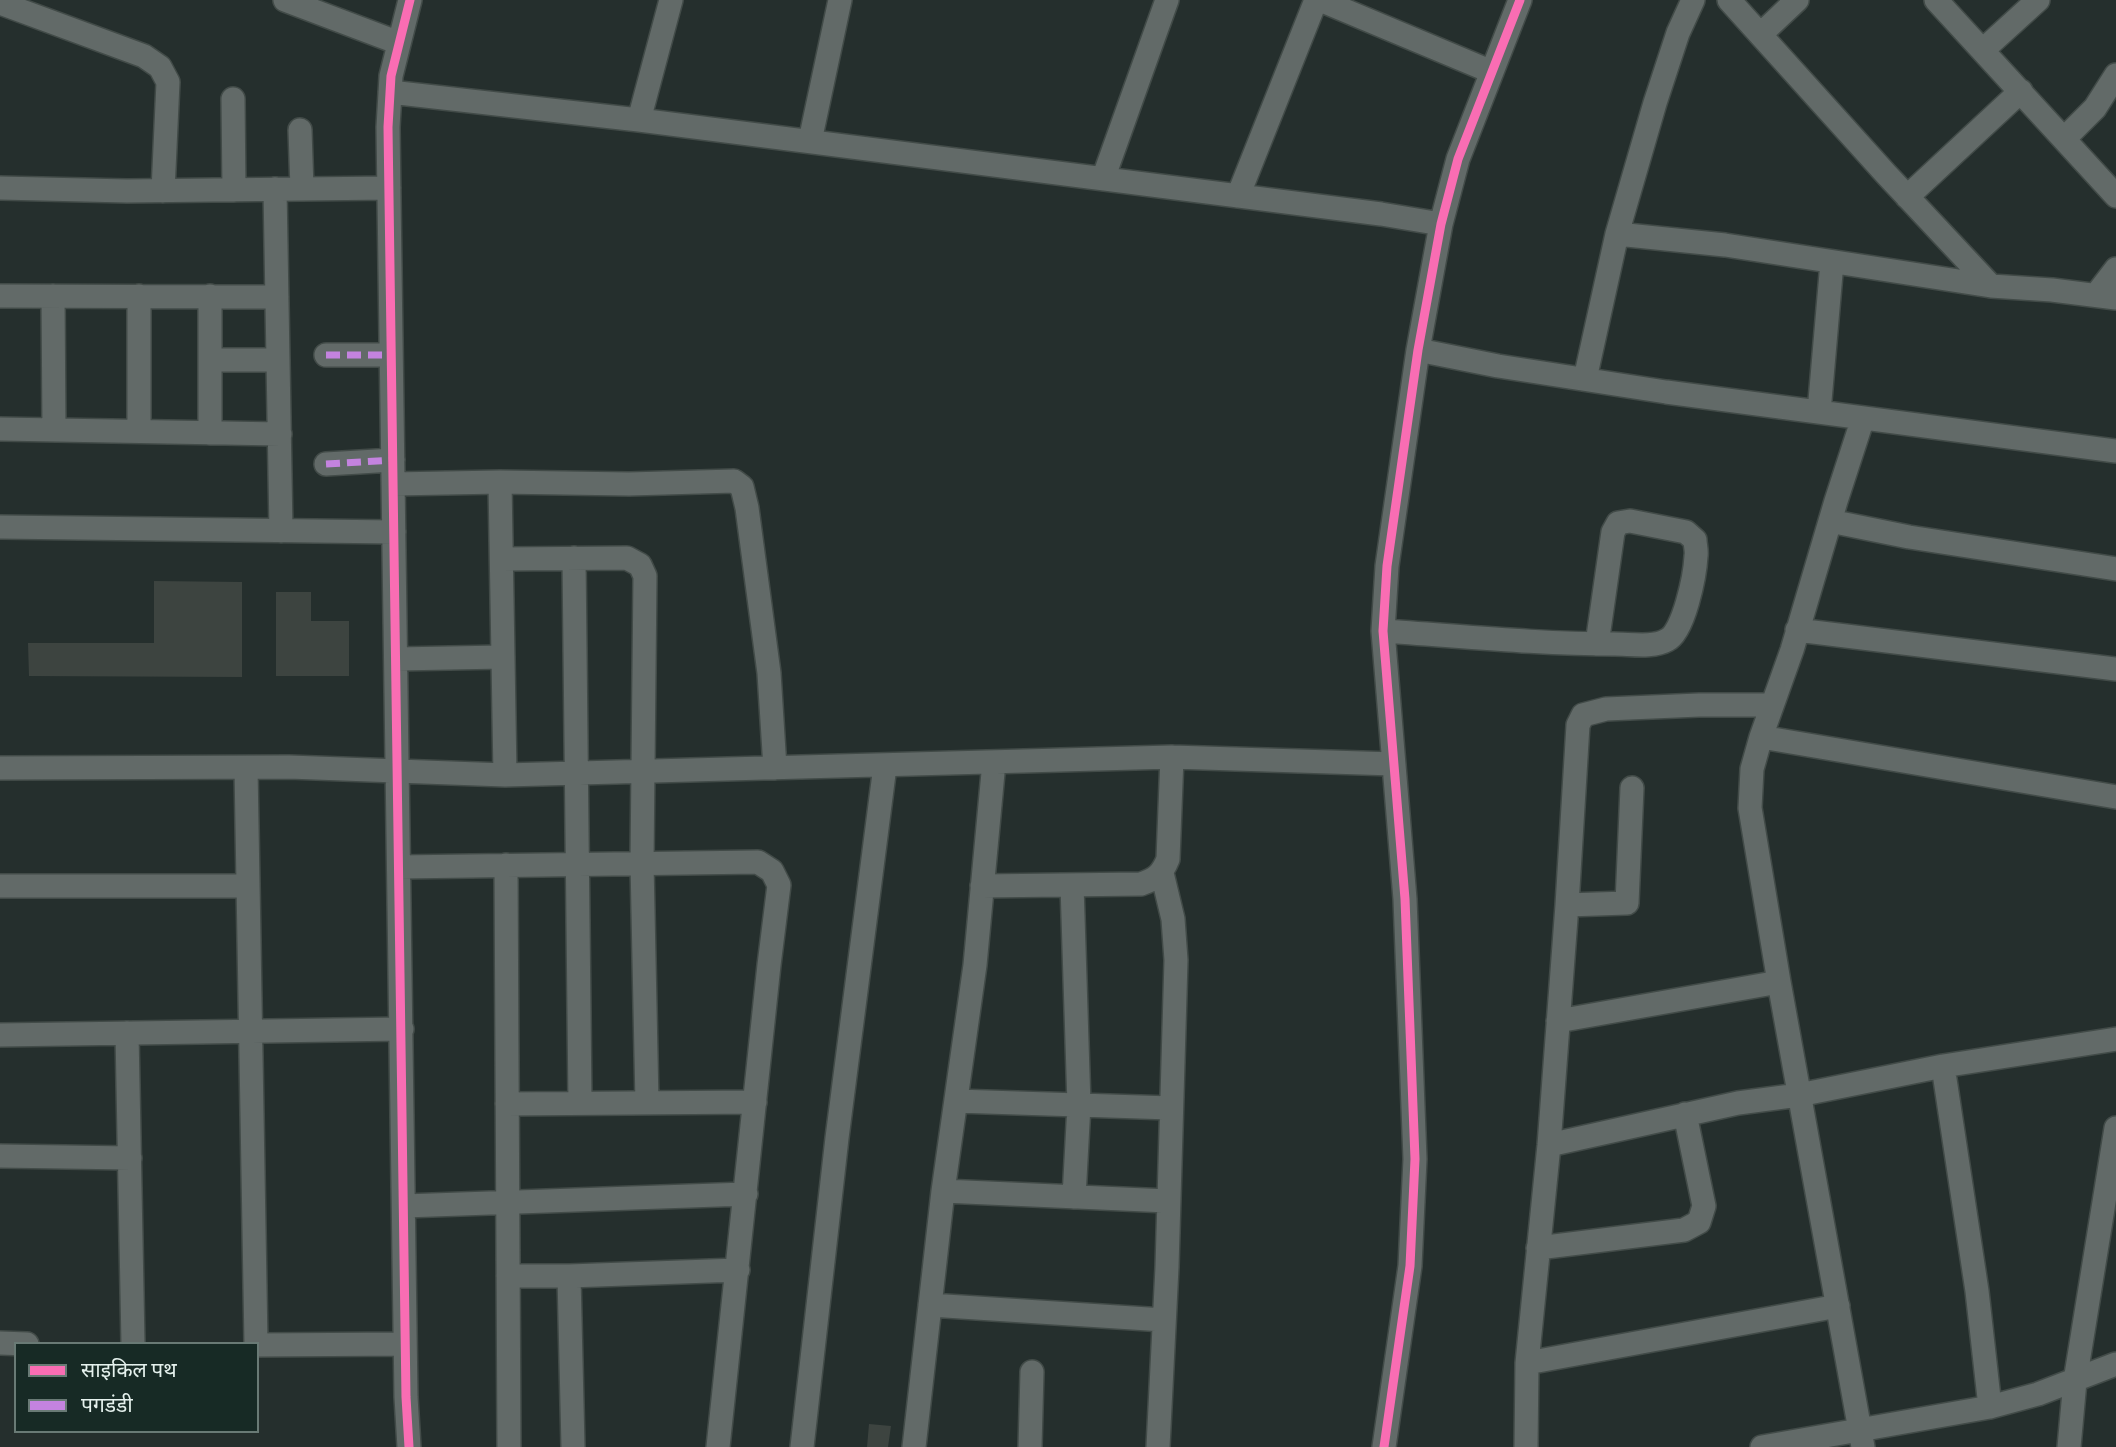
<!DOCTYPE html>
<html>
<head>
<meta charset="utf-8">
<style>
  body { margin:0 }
  #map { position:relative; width:2116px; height:1447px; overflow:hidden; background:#252f2d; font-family:"PT Sans Narrow","Noto Sans Devanagari",sans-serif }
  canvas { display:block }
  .legend { position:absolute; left:14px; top:1342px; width:245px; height:91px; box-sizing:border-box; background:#172a25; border:2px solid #697a75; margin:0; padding:9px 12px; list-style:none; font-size:21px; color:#e5f1ed }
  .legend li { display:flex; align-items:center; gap:14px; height:35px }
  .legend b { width:35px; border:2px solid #697a75 }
</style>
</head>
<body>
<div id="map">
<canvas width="2116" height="1447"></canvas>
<ul class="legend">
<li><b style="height:9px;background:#f96db3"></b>साइकिल पथ</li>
<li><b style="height:9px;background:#c483df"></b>पगडंडी</li>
</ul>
</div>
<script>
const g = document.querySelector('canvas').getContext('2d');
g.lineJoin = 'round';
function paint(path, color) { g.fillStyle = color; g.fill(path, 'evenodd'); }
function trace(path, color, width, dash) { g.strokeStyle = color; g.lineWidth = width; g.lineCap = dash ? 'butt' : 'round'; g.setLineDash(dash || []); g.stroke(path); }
const building = new Path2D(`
  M154,581L242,582V677L29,676L28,643H154Z
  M276,592H311V621H349V676H276Z
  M869,1424L891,1426L888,1447H867Z`);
const minor = new Path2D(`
  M285,0L399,43
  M1320,0L1492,72
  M1729,0L1886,174L1991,286
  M1936,0L2116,196
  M0,3L144,56L160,67L168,82L163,191
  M1761,34L1797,0
  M1983,50L2038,0
  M390,92L639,120L1381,214L1441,224
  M233,99L234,190
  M639,120L671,0
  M300,130L302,189
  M2065,138L2095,108L2116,75
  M810,141L840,0
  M1103,179L1167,0
  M0,188L127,191L389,188
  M275,189L281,531
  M1238,196L1316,0
  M1907,197L2021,91
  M1617,234L1725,245L1991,286L2052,290L2116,298
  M2096,295L2116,269
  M0,296L277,297
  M53,296L54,430
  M139,296V431
  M210,296V433
  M1418,350L1498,366L1666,392L2116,451
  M326,355H391
  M210,360H278
  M1585,379L1617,234L1655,103L1678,33L1693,0
  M1819,412L1832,262
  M1863,418L1836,501L1792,650L1761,737L1752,769L1750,808L1779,982L1863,1447
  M0,429L280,434
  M326,464L393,460
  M500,482L505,775
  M393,484L500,482L629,484L734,481L742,487L747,508L769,673L775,768
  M1830,521L1909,537L2116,569
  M0,527L394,532
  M574,558L580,1103
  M502,559L627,558L640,565L645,576L642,863L647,1103
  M1797,630L2116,669
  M1383,631C1460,636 1537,644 1614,644C1631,644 1653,648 1667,640C1684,632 1695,575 1696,556C1697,551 1695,545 1695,540L1686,532L1630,521L1618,523L1613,532L1597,644
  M396,659L503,657
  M1761,737L2116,797
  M0,768L289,767L505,775L1172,757L1394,764
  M246,768L256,1344
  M506,865L509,1447
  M399,867L758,862L772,871L779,885L769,965L718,1447
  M1072,885L1079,1105L1074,1197
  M0,886H247
  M982,886L1141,884C1156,879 1162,874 1168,859L1172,757
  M1567,905L1627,903L1632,788
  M1558,1021L1779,982
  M127,1033L133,1344
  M0,1035L402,1029
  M1943,1066L1977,1291L1990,1407
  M956,1101L1171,1108
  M507,1104L755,1102
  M1549,1145L1738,1103L1799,1095L1943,1066L2116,1039
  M0,1156L130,1158
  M943,1191L1168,1201
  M404,1206L746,1194
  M1538,1248L1684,1230L1699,1222L1704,1206L1685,1114
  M508,1276H569L738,1270
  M569,1276L573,1447
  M930,1305L1164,1320
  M0,1343L27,1344
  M257,1345L405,1344
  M1527,1363L1838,1306
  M409,1447L406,1397L388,127L391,76L410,0
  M802,1447L837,1138L885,766
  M914,1447L943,1191L975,965L994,762
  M1030,1447L1032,1372
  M1158,1447L1167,1267L1176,960L1173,919L1162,873
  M1384,1447L1410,1266L1415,1159L1405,899L1383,631L1387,566L1418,350L1441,224L1458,159L1520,0
  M1526,1447L1527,1363L1549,1145L1567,905L1578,725L1583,715L1606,709L1699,705H1772
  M1762,1447L1990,1407L2038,1394L2116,1364
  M2069,1447L2075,1381L2116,1128`);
const quiet = new Path2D(`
  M326,355H391
  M326,464L393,460`);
const cycleway = new Path2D(`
  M409,1447L406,1397L388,127L391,76L410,0
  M1384,1447L1410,1266L1415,1159L1405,899L1383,631L1387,566L1418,350L1441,224L1458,159L1520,0`);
paint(building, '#3d4440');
trace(minor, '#424b48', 26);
trace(minor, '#626a68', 23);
trace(quiet, '#c483df', 7, [14, 7]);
trace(cycleway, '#f96db3', 9);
</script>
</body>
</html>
